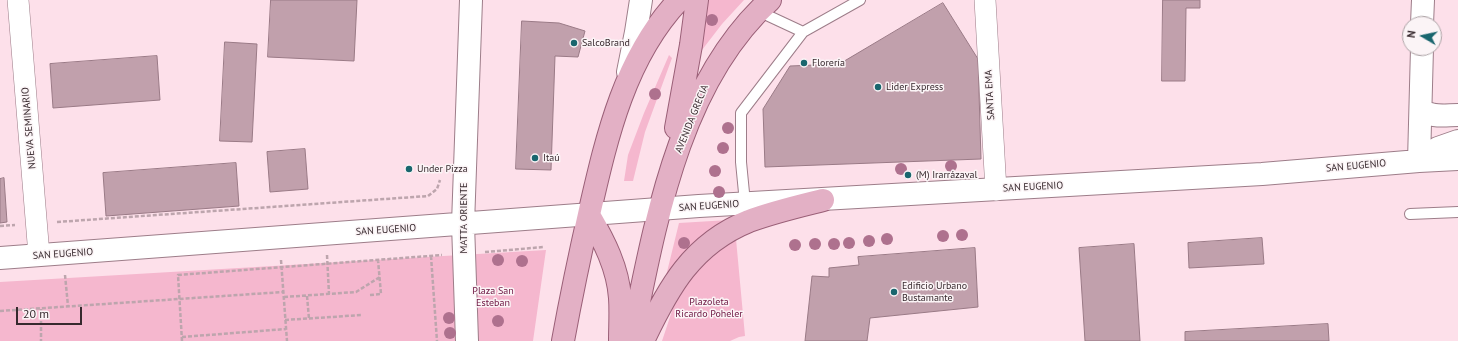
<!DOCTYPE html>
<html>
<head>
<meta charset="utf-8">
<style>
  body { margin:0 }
  #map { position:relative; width:1458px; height:341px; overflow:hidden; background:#fde0ea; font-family:"PT Sans",sans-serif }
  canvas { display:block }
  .north { position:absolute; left:1402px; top:16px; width:40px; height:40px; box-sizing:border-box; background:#fbf4f6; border:1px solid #ada3a6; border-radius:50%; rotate:279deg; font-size:11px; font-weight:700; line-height:16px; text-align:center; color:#37292e }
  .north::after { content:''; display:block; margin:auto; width:14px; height:18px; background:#19666e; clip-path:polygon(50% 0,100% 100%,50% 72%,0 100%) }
  .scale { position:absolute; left:16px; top:307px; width:66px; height:18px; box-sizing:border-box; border:2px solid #37292e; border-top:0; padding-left:5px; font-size:12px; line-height:14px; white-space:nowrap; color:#37292e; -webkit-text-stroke:3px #fbf4f6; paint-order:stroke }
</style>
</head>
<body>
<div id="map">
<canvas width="1458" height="341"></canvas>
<div class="north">N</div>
<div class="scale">20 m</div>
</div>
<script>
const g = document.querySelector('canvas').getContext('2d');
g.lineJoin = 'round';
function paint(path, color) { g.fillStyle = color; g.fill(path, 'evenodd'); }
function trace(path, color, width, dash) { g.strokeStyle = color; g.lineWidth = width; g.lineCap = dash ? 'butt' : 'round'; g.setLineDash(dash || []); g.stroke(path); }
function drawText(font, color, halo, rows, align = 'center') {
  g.font = font + ' "PT Sans",sans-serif'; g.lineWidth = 3; g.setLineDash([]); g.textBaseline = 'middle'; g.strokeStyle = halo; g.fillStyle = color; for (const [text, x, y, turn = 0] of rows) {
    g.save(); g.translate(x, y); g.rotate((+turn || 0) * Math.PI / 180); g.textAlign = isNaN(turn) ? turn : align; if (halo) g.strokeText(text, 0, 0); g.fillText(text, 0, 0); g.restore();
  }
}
const green = new Path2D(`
  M708,0H744L722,24L702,50V20Z
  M669,55L672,58L645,132L633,181H624L628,155L644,113Z
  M729,220L666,276L679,223Z
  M736,239L745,336L739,337L730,341H662L675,302L687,281L718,249Z
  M546,250L533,341H0V282Z`);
const building = new Path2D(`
  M271,0H357L354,61L268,57Z
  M1163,0H1200V8H1186L1185,81H1162Z
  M943,3L978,59L981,159L765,167L763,109L790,66L839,64Z
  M522,21L559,23L585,31L578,57L555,56L551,170L516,169Z
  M225,42L257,44L252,142L220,141Z
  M157,56L160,100L53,108L50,64Z
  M305,149L308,189L270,192L267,152Z
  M236,163L239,206L106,216L103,173Z
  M4,178L7,222L0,223V179Z
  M1262,238L1264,264L1189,268L1188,243Z
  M1134,244L1140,341H1085L1079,248Z
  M975,248L978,307L870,318L867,341H805L812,276L829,277V268L859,265L858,257Z
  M1328,324L1329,341H1185V332Z`);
const path = new Path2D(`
  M57,222L428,196L437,189L440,180
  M0,226L15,225
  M485,252L544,247
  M327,255L329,294
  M431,256L437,341
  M281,260L287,341
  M65,275L68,306
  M370,295L381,294L378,260
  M307,296L309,319
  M284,297L356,292L380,277
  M41,309V341
  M0,311L283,292
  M285,320L362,315
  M182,337L286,329
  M182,341L178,275L442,255`);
const lane = new Path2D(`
  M758,11L803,32
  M745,203L741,162V113L803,32L860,0
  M1410,214L1458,212`);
const street = new Path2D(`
  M18,0L39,255
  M985,0L996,190`);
const secondary = new Path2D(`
  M1422,24L1423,0
  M628,72L636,32L641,0
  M1421,109C1430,118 1445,115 1458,115
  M1423,158L1438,148L1458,141
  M1419,161L1422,48
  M0,258L699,206L1262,174L1419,161L1458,159
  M467,341L463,224L471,0`);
const primary = new Path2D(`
  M676,128L691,45L697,0
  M589,215C604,241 618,268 620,298C621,312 620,327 620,341
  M563,341C571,297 580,254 590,210C607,136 625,57 679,0
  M631,341C655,225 678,83 770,0
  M643,341C668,288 692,244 749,221C773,212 799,206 823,200`);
const trees = [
  [712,20],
  [655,94],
  [728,128],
  [723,148],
  [951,166],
  [901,169],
  [715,171],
  [719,192],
  [962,235],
  [943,236],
  [887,239],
  [869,241],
  [684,243],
  [849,243],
  [815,244],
  [834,244],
  [795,245],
  [498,260],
  [522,261],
  [449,318],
  [498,321],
  [450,333]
];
const markers = [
  [574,43,4,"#19666e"],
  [804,63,4,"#19666e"],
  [878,87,4,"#19666e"],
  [535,158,4,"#19666e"],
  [409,169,4,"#19666e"],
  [908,175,4,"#19666e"],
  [894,292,4,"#19666e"]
];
const poiNames = [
  ["SalcoBrand",582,43],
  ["Florería",812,63],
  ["Lider Express",886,87],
  ["Itaú",543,158],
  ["Under Pizza",417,169],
  ["(M) Irarrázaval",916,175],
  ["Edificio Urbano",902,286],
  ["Bustamante",902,298]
];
const streetNames = [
  ["SANTA EMA",990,95,-93],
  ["AVENIDA GRECIA",692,119,-68],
  ["NUEVA SEMINARIO",29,128,-95],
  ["SAN EUGENIO",1356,166,-5],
  ["SAN EUGENIO",1033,187,-3],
  ["SAN EUGENIO",709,206,-4],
  ["MATTA ORIENTE",464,218,-90],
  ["SAN EUGENIO",386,230,-4],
  ["SAN EUGENIO",63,254,-4]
];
const parkNames = [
  ["Plaza San",493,291],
  ["Esteban",493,303],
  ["Plazoleta",709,302],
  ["Ricardo Poheler",709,314]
];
paint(green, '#f5b7ce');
paint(building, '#c1a0ac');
trace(building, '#9a7a86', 1);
trace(lane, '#9d7d89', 12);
trace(street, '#9d7d89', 22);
trace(secondary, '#9d7d89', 24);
trace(primary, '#9a5f77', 24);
trace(path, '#bda5ad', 2.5, [4, 2]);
trace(lane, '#fff', 10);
trace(street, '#fff', 21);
trace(secondary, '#fff', 22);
trace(primary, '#e3b0c5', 22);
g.fillStyle = '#ae718e';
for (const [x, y] of trees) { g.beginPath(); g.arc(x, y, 6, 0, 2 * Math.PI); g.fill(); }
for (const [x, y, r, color] of markers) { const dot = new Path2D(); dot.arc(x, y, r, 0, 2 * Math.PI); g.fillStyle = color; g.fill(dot); trace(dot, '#fbf4f6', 1.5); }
drawText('10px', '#37292e', '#fbf4f6', poiNames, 'left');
drawText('10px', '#37292e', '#fbf4f6', streetNames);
drawText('10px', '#6d1642', '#fbf4f6', parkNames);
</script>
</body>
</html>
